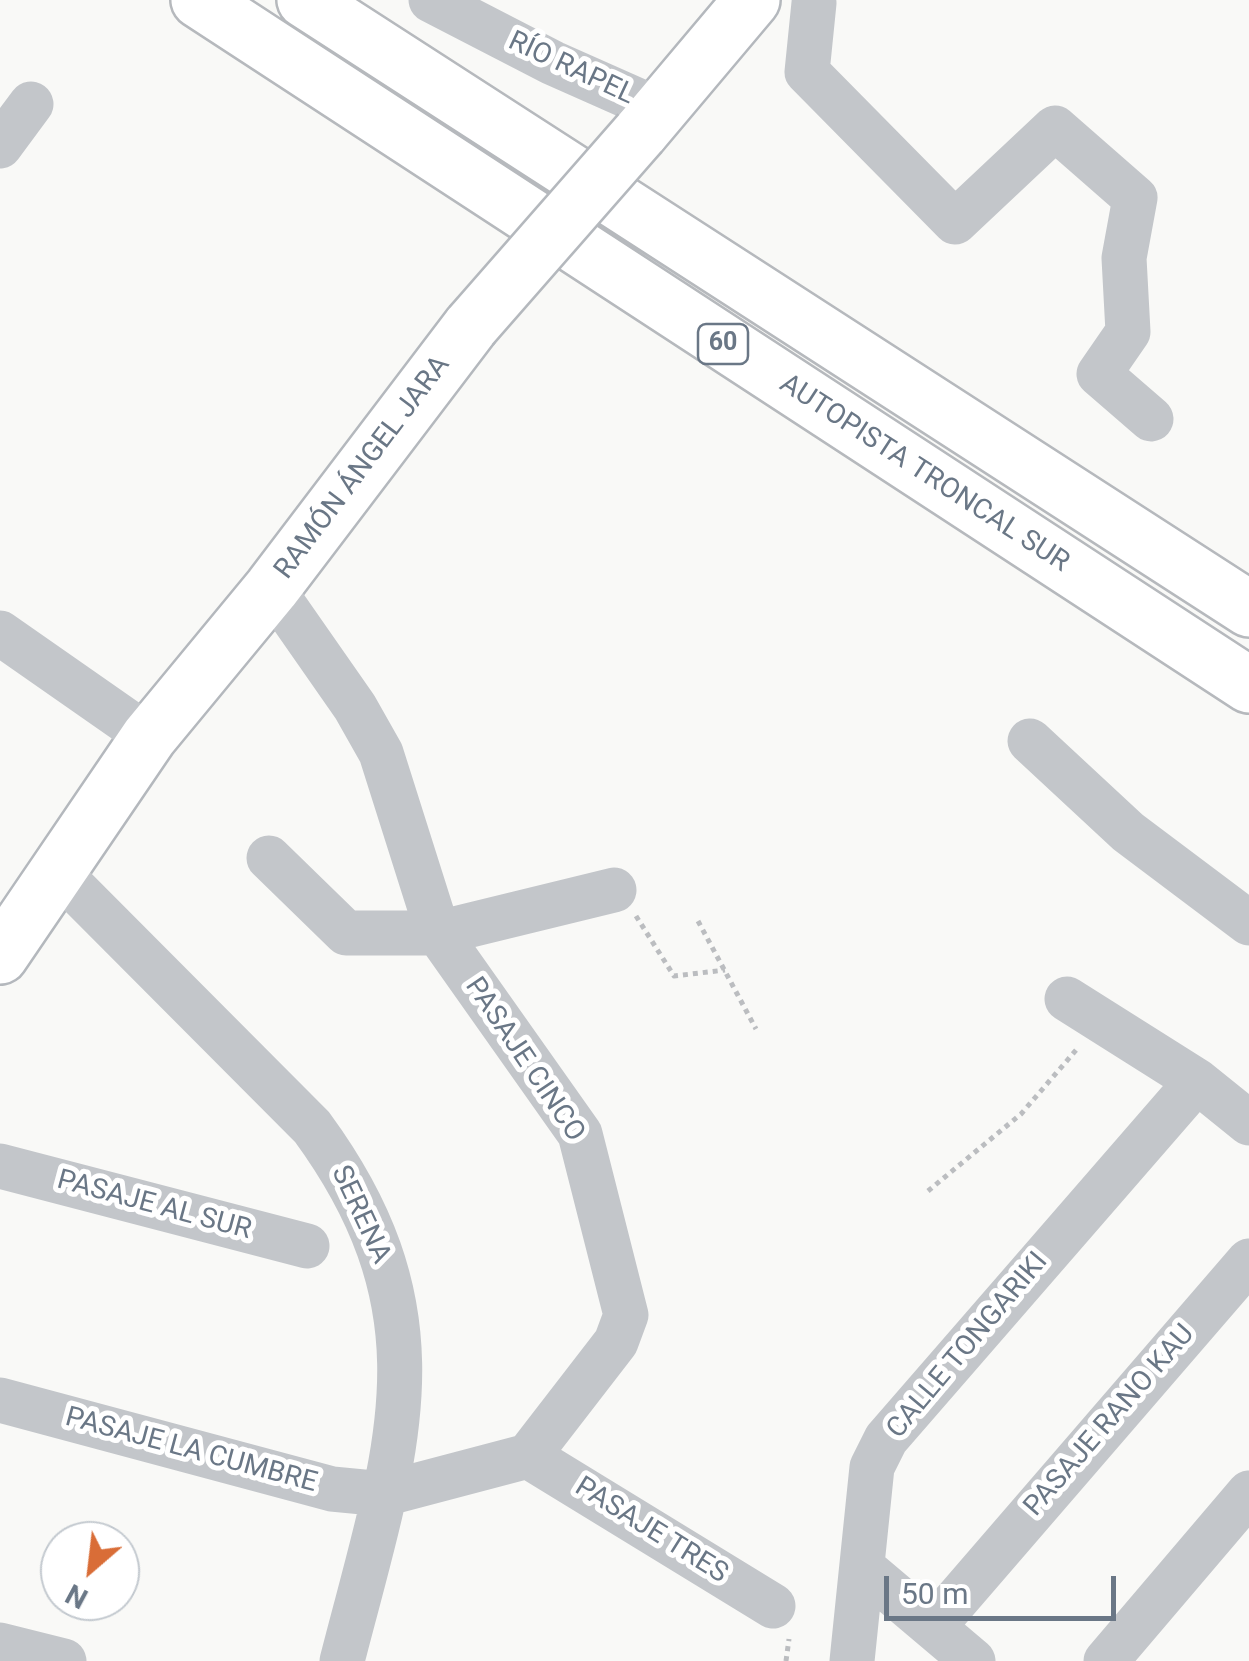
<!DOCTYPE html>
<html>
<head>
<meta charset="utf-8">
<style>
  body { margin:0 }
  #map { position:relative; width:1249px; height:1661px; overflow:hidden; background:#f9f9f7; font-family:Roboto,sans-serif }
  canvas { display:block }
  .north { position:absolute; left:40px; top:1521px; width:100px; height:100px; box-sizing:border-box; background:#fff; border:2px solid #c3c9cf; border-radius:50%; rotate:208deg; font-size:28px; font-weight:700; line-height:40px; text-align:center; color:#6a7786 }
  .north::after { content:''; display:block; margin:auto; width:35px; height:45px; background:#d96d37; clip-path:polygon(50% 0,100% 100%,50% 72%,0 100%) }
  .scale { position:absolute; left:884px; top:1576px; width:232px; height:45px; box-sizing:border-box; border:5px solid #6a7786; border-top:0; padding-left:12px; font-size:30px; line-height:35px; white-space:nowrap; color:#6a7786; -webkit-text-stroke:8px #fff; paint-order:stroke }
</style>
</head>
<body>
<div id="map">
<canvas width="1249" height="1661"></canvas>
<div class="north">N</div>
<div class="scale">50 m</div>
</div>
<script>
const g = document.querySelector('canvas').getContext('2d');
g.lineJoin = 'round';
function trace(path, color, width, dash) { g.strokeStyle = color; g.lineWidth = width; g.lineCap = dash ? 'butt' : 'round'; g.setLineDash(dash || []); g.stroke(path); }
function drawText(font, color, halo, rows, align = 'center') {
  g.font = font + ' Roboto,sans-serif'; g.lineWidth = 10; g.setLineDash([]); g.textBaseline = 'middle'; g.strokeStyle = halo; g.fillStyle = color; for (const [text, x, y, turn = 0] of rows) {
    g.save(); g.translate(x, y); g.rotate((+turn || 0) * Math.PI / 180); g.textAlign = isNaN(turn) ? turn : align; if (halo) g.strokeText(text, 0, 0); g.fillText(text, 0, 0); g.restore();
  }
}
const path = new Path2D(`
  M636,916L674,976L725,970
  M698,921L756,1029
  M928,1191L1021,1114L1077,1049
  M786,1661L789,1639`);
const minor = new Path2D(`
  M431,0L553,63L659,110
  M814,3L807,72L955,222L1055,128L1135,198L1124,258L1128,332L1099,374L1151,419
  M0,146L31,104
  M0,633L149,737
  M1030,741L1128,832L1249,923
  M269,858L346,933H438L614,890
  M58,872L312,1127C452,1318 395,1454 342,1661
  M1067,999L1197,1081L1249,1123
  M0,1166L307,1246
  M0,1400L332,1489L384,1494L528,1456L616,1342L626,1315L580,1134L438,933L381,753L355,707L272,588
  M528,1456L773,1606
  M863,1568L973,1661
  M933,1627L1249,1261
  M0,1645L64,1661
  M852,1661L872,1467L886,1439L1197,1081
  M1106,1661L1249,1493`);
const major = new Path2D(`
  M640,133L752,0
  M0,956L149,737L272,588L471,326`);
const highway = new Path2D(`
  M199,0L1249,685
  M305,0L1249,609`);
const majorBridge = new Path2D(`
  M471,326L640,133`);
const shields = [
  [723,344,50]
];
const shieldNames = [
  ["60",723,344]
];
const streetNames = [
  ["RÍO RAPEL",571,69,25],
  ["RAMÓN ÁNGEL JARA",363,468,-53],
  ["AUTOPISTA TRONCAL SUR",924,474,33],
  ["PASAJE CINCO",524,1060,56],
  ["PASAJE AL SUR",154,1206,15],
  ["SERENA",360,1215,65],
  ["CALLE TONGARIKI",968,1346,-50],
  ["PASAJE RANO KAU",1110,1421,-49],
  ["PASAJE LA CUMBRE",191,1451,15],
  ["PASAJE TRES",651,1531,32]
];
trace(major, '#b4b8bd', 60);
trace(highway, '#b6b9bd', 60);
trace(path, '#bbbdc0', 5, [5, 5]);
trace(minor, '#c3c6ca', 45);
trace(major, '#fff', 55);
trace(highway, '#fff', 55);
trace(majorBridge, '#b4b8bd', 60, []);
trace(majorBridge, '#fff', 55);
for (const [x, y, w] of shields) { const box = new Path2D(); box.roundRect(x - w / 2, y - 20, w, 40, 8); g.fillStyle = '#fff'; g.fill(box); trace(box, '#6a7786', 2.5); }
drawText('bold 25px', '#6a7786', null, shieldNames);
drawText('28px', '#6a7786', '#fff', streetNames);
</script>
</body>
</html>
